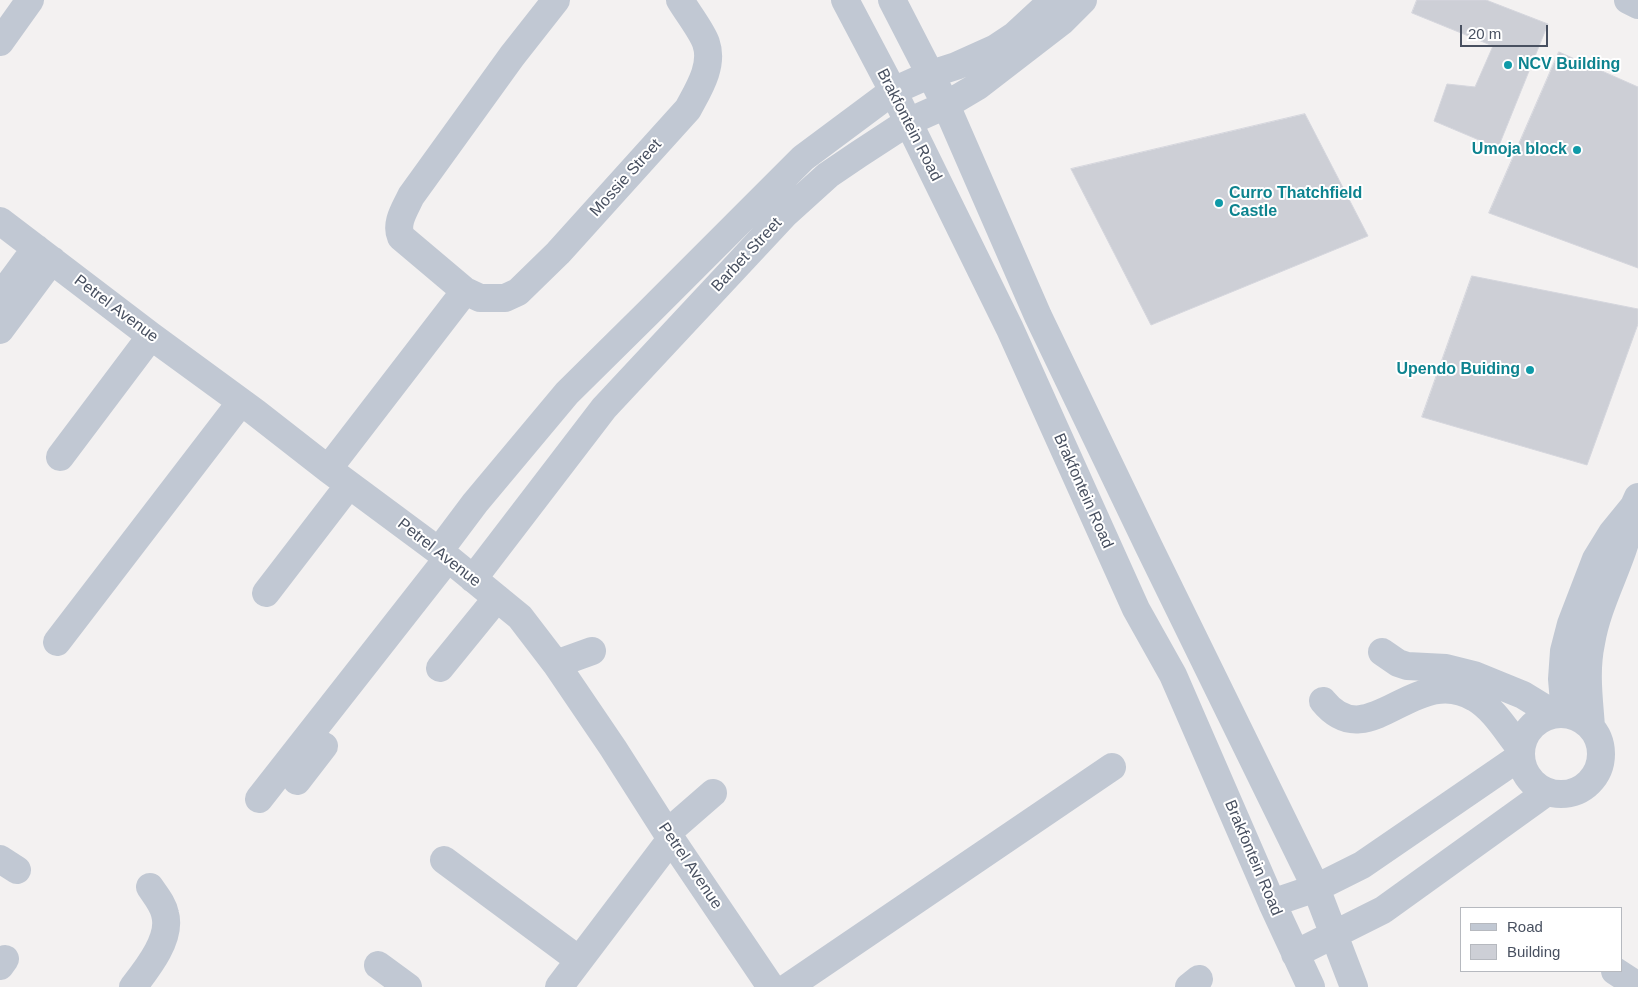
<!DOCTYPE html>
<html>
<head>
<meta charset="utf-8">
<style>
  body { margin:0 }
  #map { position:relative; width:1638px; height:987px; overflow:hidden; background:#f3f1f1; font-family:Helvetica,sans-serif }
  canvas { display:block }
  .legend { position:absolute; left:1460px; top:907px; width:162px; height:65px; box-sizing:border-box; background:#fff; border:1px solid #b6b9bf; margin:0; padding:6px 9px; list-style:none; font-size:15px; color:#485060 }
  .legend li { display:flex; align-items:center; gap:10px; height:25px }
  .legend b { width:25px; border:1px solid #b6b9bf }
  .scale { position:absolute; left:1460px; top:25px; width:88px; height:22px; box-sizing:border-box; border:2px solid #485060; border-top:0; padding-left:6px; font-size:15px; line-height:18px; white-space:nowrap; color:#485060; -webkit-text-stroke:4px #fff; paint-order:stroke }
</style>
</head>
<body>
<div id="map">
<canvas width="1638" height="987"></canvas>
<ul class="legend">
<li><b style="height:6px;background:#c1c8d3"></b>Road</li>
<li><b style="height:14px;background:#cdcfd6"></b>Building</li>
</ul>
<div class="scale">20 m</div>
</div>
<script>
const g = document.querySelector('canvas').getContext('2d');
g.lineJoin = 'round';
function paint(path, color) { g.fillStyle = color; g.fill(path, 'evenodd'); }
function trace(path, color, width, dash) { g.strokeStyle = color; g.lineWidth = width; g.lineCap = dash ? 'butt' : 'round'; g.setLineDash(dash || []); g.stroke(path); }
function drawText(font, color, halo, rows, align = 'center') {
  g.font = font + ' Helvetica,sans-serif'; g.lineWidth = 4; g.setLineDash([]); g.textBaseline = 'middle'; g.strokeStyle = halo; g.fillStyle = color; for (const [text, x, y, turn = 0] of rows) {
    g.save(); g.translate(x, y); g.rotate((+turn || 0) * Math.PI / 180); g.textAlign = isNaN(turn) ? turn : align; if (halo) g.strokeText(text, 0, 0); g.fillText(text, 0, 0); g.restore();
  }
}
const building = new Path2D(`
  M1417,0H1486L1548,24L1498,148L1434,121L1447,84L1475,87L1493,46L1412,13Z
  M1559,52L1638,87V268L1489,213Z
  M1305,114L1368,236L1151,325L1071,169Z
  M1472,276L1638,309V324L1587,465L1422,417Z`);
const minor = new Path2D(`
  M556,0L512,56L411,196C405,209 395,223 401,237L465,291L480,298H505L518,292L558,253L688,109C698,90 714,66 706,43C702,31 687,12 680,0
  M845,0L893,91L1010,329L1136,609L1173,675L1272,903L1311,987
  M892,0L946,105L1038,316L1149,547L1316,888L1354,987
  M1628,0L1638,5
  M0,42L30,0
  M0,221L151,336L255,412L328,469L448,558L520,617L556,664L613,748L671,839L771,987
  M0,297L36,248
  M0,330L52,260
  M60,457L151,336
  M328,469L465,291
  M439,551L475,503L567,393L648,313L803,158L893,91L931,74L956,66L996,48L1014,36L1053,0
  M473,579L604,408L786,213L828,175L859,154L908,122L946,105L978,86L1061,22L1083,0
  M266,593L349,485
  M57,642L241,402
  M1382,652L1398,663L1407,666L1446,668L1474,675L1523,695L1554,714
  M556,664L592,651
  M440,668L497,598
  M1323,701C1369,758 1415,661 1475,698C1494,709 1507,732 1521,749
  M1565,713L1562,679L1564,651L1571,624L1596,559L1612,533L1634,506L1638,497
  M1521 754a40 40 0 1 1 80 0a40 40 0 1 1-80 0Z
  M1591,727C1589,699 1585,671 1591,643C1598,600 1623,562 1631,519
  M297,781L324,746
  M259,799L448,558
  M667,833L713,793
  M0,859L17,870
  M444,860L579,960
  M1272,903L1316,888L1362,865L1521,756
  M1295,954L1383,910L1547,792
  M378,965L408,987
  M0,966L5,959
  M1615,971L1638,986
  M133,987C147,969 172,938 165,914C163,904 156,896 150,887
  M559,987L671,839
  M788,987L1112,767
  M1189,987L1199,979`);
const markers = [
  [1508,65,5,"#0f9aa8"],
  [1577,150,5,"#0f9aa8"],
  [1219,203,5,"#0f9aa8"],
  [1530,370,5,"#0f9aa8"]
];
const cultureNames = [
  ["NCV Building",1518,65],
  ["Umoja block",1567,150,"right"],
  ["Curro Thatchfield",1229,194],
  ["Castle",1229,212],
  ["Upendo Buiding",1520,370,"right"]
];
const streetNames = [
  ["Brakfontein Road",909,125,63],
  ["Mossie Street",626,178,-48],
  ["Barbet Street",747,255,-47],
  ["Petrel Avenue",116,309,37],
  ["Brakfontein Road",1083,491,66],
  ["Petrel Avenue",439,553,38],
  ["Brakfontein Road",1253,858,67],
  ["Petrel Avenue",690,866,56]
];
paint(building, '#cdcfd6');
trace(building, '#d5d6dd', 1);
trace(minor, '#c1c8d3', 28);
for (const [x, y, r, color] of markers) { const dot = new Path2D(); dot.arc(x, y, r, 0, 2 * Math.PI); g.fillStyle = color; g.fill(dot); trace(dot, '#fff', 2); }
drawText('bold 16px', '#0d838f', '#fff', cultureNames, 'left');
drawText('16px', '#485060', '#fff', streetNames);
</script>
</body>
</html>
